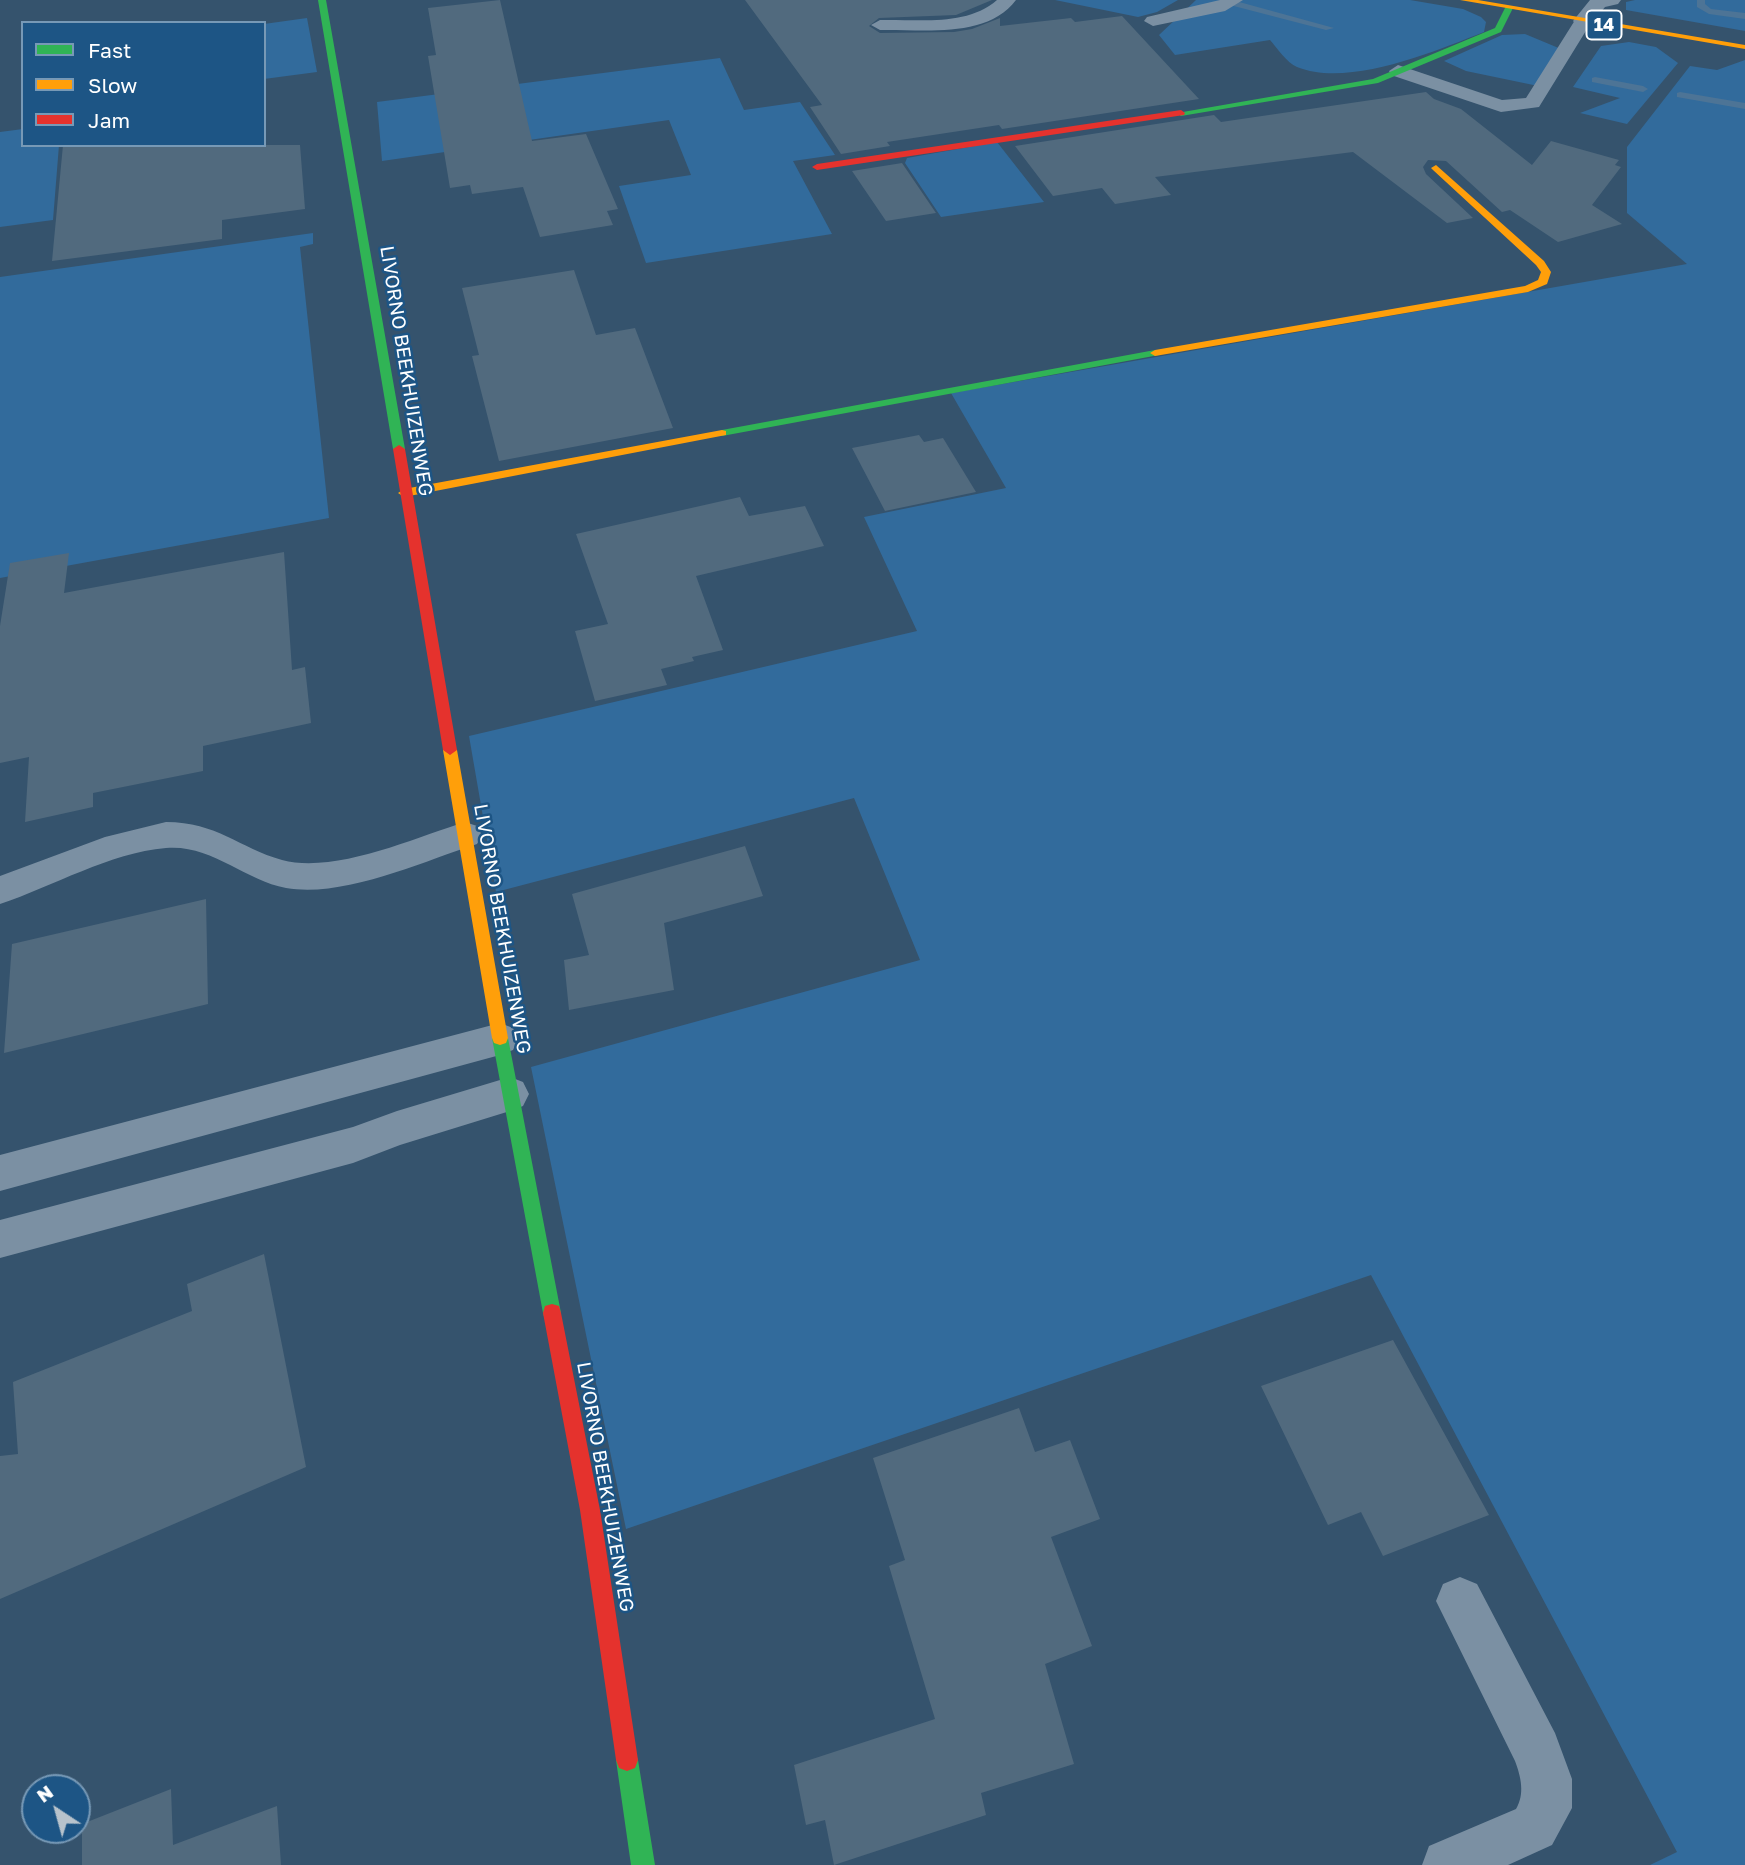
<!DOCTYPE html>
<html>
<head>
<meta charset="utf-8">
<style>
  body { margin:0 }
  #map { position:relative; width:1745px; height:1865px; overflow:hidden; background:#35536d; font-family:"Golos Text",sans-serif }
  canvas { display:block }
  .legend { position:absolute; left:21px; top:21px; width:245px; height:126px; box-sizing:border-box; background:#1d5585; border:2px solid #7799b6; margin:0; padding:9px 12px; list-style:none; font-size:21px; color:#fff }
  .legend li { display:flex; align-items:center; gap:14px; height:35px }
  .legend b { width:35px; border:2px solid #7799b6 }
  .north { position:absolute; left:21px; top:1774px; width:70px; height:70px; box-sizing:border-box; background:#1d5585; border:2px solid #7799b6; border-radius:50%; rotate:324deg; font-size:19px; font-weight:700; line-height:28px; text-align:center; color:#fff }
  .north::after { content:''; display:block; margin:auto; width:24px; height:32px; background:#b8c3cc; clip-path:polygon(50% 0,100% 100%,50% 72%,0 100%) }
</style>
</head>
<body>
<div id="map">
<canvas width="1745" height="1865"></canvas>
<ul class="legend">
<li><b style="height:9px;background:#30b455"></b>Fast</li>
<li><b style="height:9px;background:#ff9f0a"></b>Slow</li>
<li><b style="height:9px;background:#e5322d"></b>Jam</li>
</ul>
<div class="north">N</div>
</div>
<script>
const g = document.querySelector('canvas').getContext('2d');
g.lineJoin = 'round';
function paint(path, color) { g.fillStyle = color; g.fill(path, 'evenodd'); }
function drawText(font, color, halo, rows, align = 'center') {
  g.font = font + ' "Golos Text",sans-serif'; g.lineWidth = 5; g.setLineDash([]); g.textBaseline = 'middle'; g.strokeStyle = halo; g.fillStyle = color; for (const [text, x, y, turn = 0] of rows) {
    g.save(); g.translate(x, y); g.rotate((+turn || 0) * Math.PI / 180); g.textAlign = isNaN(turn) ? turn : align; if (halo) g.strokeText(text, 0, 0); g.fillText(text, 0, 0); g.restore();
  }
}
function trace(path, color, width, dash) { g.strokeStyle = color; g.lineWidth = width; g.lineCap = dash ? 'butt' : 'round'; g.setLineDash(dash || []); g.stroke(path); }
const green = new Path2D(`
  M1055,0H1178L1157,12L1138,17Z
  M1196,0H1410L1463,9L1481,17L1486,22L1484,32C1435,51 1349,88 1297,67C1287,63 1277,48 1270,40L1175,55L1159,35Z
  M1635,0H1745V31L1626,10V2Z
  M307,18L317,72L264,79V24Z
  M1525,34L1561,49L1543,87L1466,71L1444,61L1502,35Z
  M1629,42L1656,47L1678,63L1627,124L1580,113L1620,98L1573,87L1601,46Z
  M720,58L744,110L800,102L835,155L793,161L832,234L646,263L619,186L691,175L669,120L382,161L377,102Z
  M1745,60V1865H1650L1677,1852L1371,1275L626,1529L531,1067L920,960L854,798L496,892L469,736L917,631L864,517L1006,488L951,393L1687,264L1627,213V147L1690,66L1717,70Z
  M23,129V145H59L53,220L0,227V132Z
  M997,142L1044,202L941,217L905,163L907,158Z
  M313,233V244L300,247L329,518L0,578V277Z`);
const stream = new Path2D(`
  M1226,0H1232L1334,28L1326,30L1226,4Z
  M1697,0H1705V4L1711,9L1745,13V19L1709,14L1697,7Z
  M1595,77L1643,86L1648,89L1643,92L1592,82V78Z
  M1680,92L1745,103V109L1677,97V93Z`);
const building = new Path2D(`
  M500,0L532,141L586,134L618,209L607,211L613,225L540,237L523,187L472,194L470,185L450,188L428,56L436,55L428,8Z
  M745,0H992L956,15L879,18L869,26L880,33L954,32L972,29L1000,18V26L1071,18L1075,22L1122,16L1199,99L1002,129L999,125L887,142L890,146L841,154L810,107L822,105Z
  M1426,92L1434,99L1461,109L1532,165L1551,141L1619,160L1615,165L1621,167L1592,205L1622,224L1558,242L1510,210L1502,212L1446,161L1428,160L1423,167L1426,174L1473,218L1447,223L1353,152L1155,177L1171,195L1115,204L1102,188L1053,196L1015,146L1214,115L1221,122Z
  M63,145H300L305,209L222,220V239L52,261Z
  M902,163L936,213L886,221L852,171Z
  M574,270L596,335L635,328L673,428L499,461L472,356L479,355L462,288Z
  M919,435L924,442L943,438L976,492L885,511L852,448Z
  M740,497L749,516L805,506L824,546L696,576L723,650L692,657L694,661L661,669L667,685L595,701L575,631L608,624L576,534Z
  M284,552L292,670L305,667L311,723L203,746V771L93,793V807L25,822L29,757L0,763V626L10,563L69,553L64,593Z
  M745,846L763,896L664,923L674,990L569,1010L564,960L589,955L572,894Z
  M206,899L208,1004L4,1053L12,944Z
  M264,1254L306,1467L0,1599V1456L18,1454L13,1382L192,1311L187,1284Z
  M1393,1340L1489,1515L1383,1556L1361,1512L1328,1525L1261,1386Z
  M1019,1408L1035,1452L1070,1440L1100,1519L1051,1537L1092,1646L1045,1664L1074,1764L981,1793L986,1815L834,1865L825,1820L806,1825L794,1765L935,1719L889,1566L905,1560L873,1458Z
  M171,1789L173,1845L277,1806L281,1865H82V1824Z`);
const lane = new Path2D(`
  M997,0H1016C987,39 923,29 880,30L871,25L880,20C918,19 966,27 997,0Z
  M1220,0H1243L1225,11L1153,26L1144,21L1147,17Z
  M1583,16L1592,21L1539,107L1501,112L1391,75L1389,71L1398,65L1502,100L1526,98L1577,17Z
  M166,822C217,822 239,848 282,860C335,874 414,838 465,822L477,826L482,835L477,844C421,862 344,898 286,888C244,880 211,844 166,848C109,853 54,886 0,904V876L105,837Z
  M500,1023L513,1028L518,1039L513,1050L500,1055L0,1191V1155Z
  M510,1077L523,1082L529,1094L523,1106L510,1111L400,1145L353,1163L0,1258V1220L353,1127L397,1111Z
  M1460,1577L1477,1584L1555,1733L1572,1779V1808L1552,1845L1508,1865H1422L1429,1846L1516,1809C1525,1794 1521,1777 1515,1761L1436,1601L1443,1584Z`);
const street = new Path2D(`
  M1590,0H1621L1618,4L1605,7L1590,25H1576L1573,21Z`);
const fast = new Path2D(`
  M318,0H326L405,449L399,453L393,449Z
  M1506,6L1513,8L1501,32L1378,83L1181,116L1177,113L1373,79L1495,28Z
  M1155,350L1160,353L1159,355L722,436L716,433L722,430Z
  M500,1031L506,1033L508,1038L561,1313L559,1320L552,1322L545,1320L543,1313L492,1038L494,1033Z
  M627,1749L635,1752L638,1760L655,1865H631L616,1760L619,1752Z`);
const slow = new Path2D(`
  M1460,0H1478L1745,45V49Z
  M1436,165L1544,261L1551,272L1547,284L1528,292L1155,356L1150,353L1155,350L1525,286L1538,280L1541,272L1536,265L1433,170L1431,168Z
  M722,430L726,431V435L404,497L398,493L404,489Z
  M450,745L457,750L508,1038L506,1043L500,1045L494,1043L492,1038L443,750Z`);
const jam = new Path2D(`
  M1181,110L1185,113L1184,115L817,170L812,167L817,164Z
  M399,445L405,449L457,750L450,755L443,750L393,449Z
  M552,1304L559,1306L561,1313L600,1510L638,1760L635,1768L627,1771L619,1768L616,1760L580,1510L543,1313L545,1306Z`);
const shields = [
  [1604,25,35]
];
const shieldNames = [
  ["14",1604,25]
];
const streetNames = [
  ["LIVORNO BEEKHUIZENWEG",406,371,81],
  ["LIVORNO BEEKHUIZENWEG",502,929,80],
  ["LIVORNO BEEKHUIZENWEG",605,1487,80]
];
paint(green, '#326b9c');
paint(stream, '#4d7496');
paint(building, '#516a7e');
paint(lane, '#7b90a3');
paint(street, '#7b90a3');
paint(fast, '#30b455');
paint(slow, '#ff9f0a');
paint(jam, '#e5322d');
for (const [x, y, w] of shields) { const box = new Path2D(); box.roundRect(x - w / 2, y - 14.5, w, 29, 5); g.fillStyle = '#1d5585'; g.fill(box); trace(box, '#fff', 2); }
drawText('bold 18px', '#fff', null, shieldNames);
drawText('19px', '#fff', '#1d5585', streetNames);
</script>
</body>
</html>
